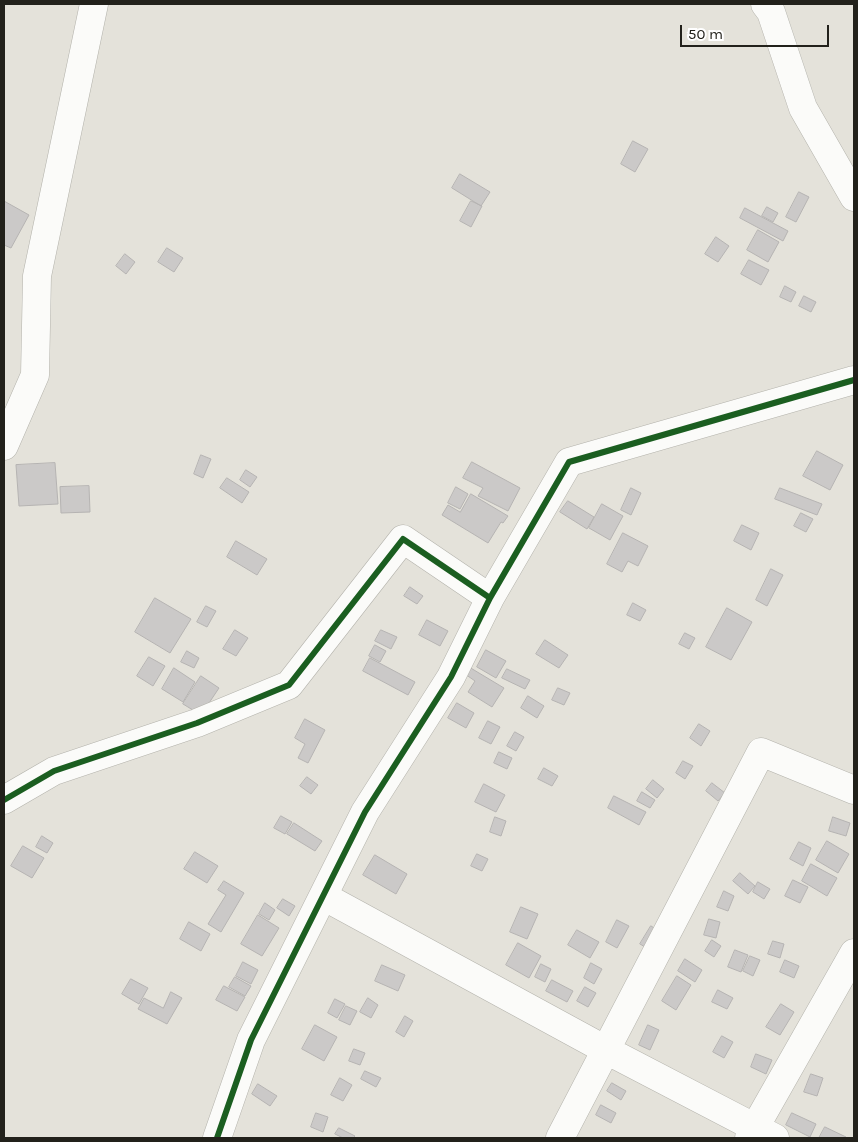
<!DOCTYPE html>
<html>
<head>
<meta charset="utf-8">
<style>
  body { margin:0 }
  #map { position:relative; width:858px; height:1142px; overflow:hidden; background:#e4e2da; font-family:Karla,sans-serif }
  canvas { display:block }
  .frame { position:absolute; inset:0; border:5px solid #22211b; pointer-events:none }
  .scale { position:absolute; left:680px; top:25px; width:149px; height:22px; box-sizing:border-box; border:2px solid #22211b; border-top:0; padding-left:6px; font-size:15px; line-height:18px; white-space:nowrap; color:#22211b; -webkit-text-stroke:4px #fff; paint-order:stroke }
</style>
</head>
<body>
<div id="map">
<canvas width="858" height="1142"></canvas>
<div class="frame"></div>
<div class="scale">50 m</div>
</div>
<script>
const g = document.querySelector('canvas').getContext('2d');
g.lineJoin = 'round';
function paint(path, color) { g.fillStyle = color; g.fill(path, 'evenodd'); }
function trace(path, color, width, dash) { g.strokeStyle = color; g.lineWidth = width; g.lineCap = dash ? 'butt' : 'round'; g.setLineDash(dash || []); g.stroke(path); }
const building = new Path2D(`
  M633,141L648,149L635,172L621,164Z
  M460,174L490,192L481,206L452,188Z
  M799,192L809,197L796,222L786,217Z
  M4,201L29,215L11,248L4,245Z
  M471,201L482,206L471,227L460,221Z
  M767,207L778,213L773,222L762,216Z
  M745,208L788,231L783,241L740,218Z
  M758,230L779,242L768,262L747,250Z
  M716,237L729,246L718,262L705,254Z
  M167,248L183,258L174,272L158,262Z
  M125,254L135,262L126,274L116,266Z
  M749,260L769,270L761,285L741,274Z
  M785,286L796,292L791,302L780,297Z
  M804,296L816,302L811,312L799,306Z
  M817,451L843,465L830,490L803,476Z
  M201,455L211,459L203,478L194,474Z
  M472,462L520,488L508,511L478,496L483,488L463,478Z
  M55,463L58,504L19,506L16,465Z
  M246,470L257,477L250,487L240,480Z
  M227,478L249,492L242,503L220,488Z
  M89,486L90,512L61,513L60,487Z
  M456,487L468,494L460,509L448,503Z
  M631,488L641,493L631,515L621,510Z
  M780,488L822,504L817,515L775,499Z
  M471,494L508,516L503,523L501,522L488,543L442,515L448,505L460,512Z
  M568,501L594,517L587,529L560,512Z
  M602,504L623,516L610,540L589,528Z
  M801,513L813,519L806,532L794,526Z
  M742,525L759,533L751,550L734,541Z
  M623,533L648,546L638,566L628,561L622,572L607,564Z
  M236,541L267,559L257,575L227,557Z
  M771,569L783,575L767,606L756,600Z
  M410,587L423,596L417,604L404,596Z
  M155,598L191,619L170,653L135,632Z
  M633,603L646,610L640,621L627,615Z
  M206,606L216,611L207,627L197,622Z
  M727,608L752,622L731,660L706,647Z
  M427,620L448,631L440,646L419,635Z
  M235,630L248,638L236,656L223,649Z
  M381,630L397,637L391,649L375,641Z
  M685,633L695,638L689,649L679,644Z
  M545,640L568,655L559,668L536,654Z
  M375,645L386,651L380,662L369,656Z
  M486,650L506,661L496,678L477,667Z
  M187,651L199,658L194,668L181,662Z
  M149,657L165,666L153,686L137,676Z
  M370,658L415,682L408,695L363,671Z
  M469,667L504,688L492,707L468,692L475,681L465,674Z
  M174,668L195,682L183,702L162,689Z
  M507,669L530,680L525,689L502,678Z
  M201,676L219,688L201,715L183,704Z
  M558,688L570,693L564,705L552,700Z
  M528,696L544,706L537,718L521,708Z
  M457,703L474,713L466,728L448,718Z
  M305,719L325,730L308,763L298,758L305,744L295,738Z
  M488,721L500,727L491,744L479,738Z
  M699,724L710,731L701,746L690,738Z
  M515,732L524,737L516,751L507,746Z
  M499,752L512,758L507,769L494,763Z
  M683,761L693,766L685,779L676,773Z
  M544,768L558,776L552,786L538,779Z
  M307,777L318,785L311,794L300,786Z
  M653,780L664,789L657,798L646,789Z
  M712,783L725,793L718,801L706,791Z
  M484,784L505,795L496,812L475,802Z
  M642,792L655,800L650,808L637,801Z
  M614,796L646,812L639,825L608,808Z
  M281,816L292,822L285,834L274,828Z
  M495,817L506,821L501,836L490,832Z
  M833,817L850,823L846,836L829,831Z
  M294,823L322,841L315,851L287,834Z
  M42,836L53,843L47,853L36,847Z
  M827,841L849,854L838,873L816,860Z
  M799,842L811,848L803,866L790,859Z
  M23,846L44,858L32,878L11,866Z
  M195,852L218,866L207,883L184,869Z
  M477,854L488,859L482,871L471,866Z
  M375,855L407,874L396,894L363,875Z
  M811,864L837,878L827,896L802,881Z
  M740,873L755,886L748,894L733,881Z
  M793,880L808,887L800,903L785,896Z
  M224,881L244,893L221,932L208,924L226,895L218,890Z
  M758,882L770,889L764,899L753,892Z
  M724,891L734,896L728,911L717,907Z
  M283,899L295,906L289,916L277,908Z
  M265,903L275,910L269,920L259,914Z
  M521,907L538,914L527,939L510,932Z
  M258,915L279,928L262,956L241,944Z
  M709,919L720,922L716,938L704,935Z
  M617,920L629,926L617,948L606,942Z
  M189,922L210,934L201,951L180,939Z
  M651,926L661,932L650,950L640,944Z
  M577,930L599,942L590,958L568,945Z
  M712,940L721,946L714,957L705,951Z
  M773,941L784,944L780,958L768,954Z
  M518,943L541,956L529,978L506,965Z
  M735,950L748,955L741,972L728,967Z
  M750,956L760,960L753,976L743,971Z
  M685,959L702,970L695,982L678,971Z
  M785,960L799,966L794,978L780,972Z
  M243,962L258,970L251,984L236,976Z
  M591,963L602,969L594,984L584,978Z
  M541,964L551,969L545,982L535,977Z
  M382,965L405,975L398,991L375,981Z
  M677,976L691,985L676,1010L662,1001Z
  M235,977L251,986L245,996L229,987Z
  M131,979L148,988L139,1004L122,994Z
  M552,980L573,991L567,1002L546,991Z
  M224,986L245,997L237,1011L216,1000Z
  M585,987L596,993L588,1007L577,1001Z
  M718,990L733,998L727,1009L712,1002Z
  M171,992L182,998L167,1024L138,1009L144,998L163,1008Z
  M368,998L378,1005L371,1018L360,1012Z
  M335,999L345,1004L337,1018L328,1013Z
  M781,1004L794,1012L780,1035L766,1027Z
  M346,1006L357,1011L350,1025L339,1020Z
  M405,1016L413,1021L404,1037L396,1032Z
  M315,1025L337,1037L324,1061L302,1049Z
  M648,1025L659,1030L650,1050L639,1045Z
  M722,1036L733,1042L724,1058L713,1052Z
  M354,1049L365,1053L360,1065L349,1061Z
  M756,1054L772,1060L766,1074L751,1067Z
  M365,1071L381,1078L376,1087L361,1079Z
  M811,1074L823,1078L817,1096L804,1092Z
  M340,1078L352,1085L343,1101L331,1095Z
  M612,1083L626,1091L621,1100L607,1091Z
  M258,1084L277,1096L270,1106L252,1094Z
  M601,1105L616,1113L611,1123L596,1115Z
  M316,1113L328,1117L323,1132L311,1127Z
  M792,1113L816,1124L810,1137L786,1125Z
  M825,1127L846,1137L845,1138H819Z
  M339,1128L355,1136L353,1138H343L335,1134Z`);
const minor = new Path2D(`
  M765,4L771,12L803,108L854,197
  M4,446L35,375L37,276L94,4
  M4,800L54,771L197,723L289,685L403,539L490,598
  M323,896L606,1050L775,1138
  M217,1138L251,1040L365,812L451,677L490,598L569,462L854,380
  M560,1138L761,752L854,790
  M749,1138L854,953`);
const cycleway = new Path2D(`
  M4,800L54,771L197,723L289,685L403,539L490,598
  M217,1138L251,1040L365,812L451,677L490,598L569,462L854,380`);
paint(building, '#cbc9c8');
trace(building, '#b5b3b2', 1);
trace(minor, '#b3b2ab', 29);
trace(minor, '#fbfbf9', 28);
trace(cycleway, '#1b5e20', 6);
</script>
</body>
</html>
